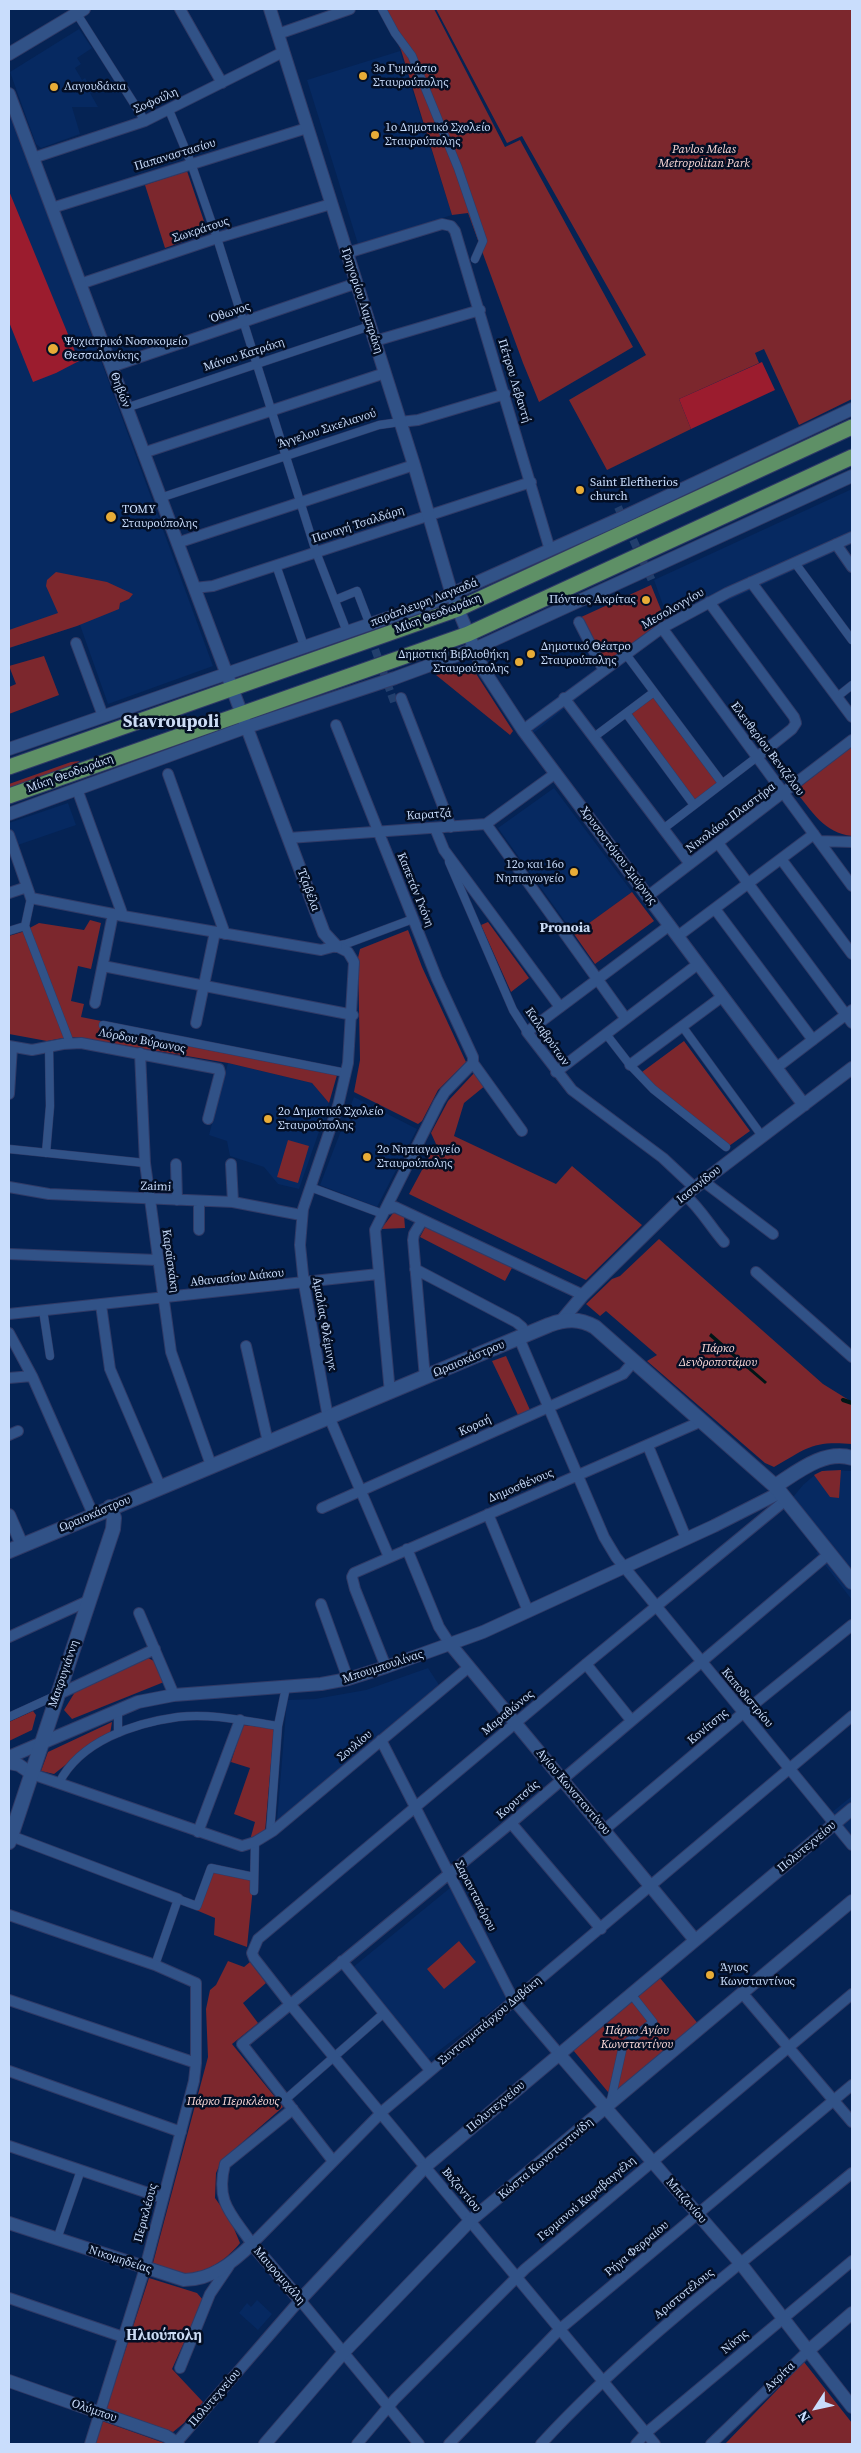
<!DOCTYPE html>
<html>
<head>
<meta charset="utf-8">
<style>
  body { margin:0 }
  #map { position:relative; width:861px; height:2453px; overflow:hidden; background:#052354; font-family:"Source Serif 4",serif }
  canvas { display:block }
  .frame { position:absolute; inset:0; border:10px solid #c9ddfc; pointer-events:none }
  .north { position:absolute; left:791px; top:2383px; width:50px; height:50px; -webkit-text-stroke:4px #030e24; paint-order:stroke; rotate:235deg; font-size:14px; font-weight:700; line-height:20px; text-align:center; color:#c9ddfc }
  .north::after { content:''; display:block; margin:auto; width:18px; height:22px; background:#c9ddfc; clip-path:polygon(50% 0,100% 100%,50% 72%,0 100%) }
</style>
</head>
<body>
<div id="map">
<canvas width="861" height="2453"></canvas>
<div class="frame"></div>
<div class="north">N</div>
</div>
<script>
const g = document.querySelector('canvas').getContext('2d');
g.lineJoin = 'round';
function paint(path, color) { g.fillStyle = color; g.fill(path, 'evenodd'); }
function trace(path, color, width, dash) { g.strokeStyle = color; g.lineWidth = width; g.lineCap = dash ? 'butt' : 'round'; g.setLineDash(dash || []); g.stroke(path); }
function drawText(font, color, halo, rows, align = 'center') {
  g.font = font + ' "Source Serif 4",serif'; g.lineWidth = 5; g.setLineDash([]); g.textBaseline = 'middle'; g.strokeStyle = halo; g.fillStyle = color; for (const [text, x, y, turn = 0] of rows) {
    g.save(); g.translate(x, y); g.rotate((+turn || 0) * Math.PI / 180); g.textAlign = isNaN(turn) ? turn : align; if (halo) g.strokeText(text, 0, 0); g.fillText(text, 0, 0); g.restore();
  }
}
const built = new Path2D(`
  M79,29L92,48L77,58L81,64L75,68L82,80L85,78L93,89L90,93L98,107H72L80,134L41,148L36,144L10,72Z
  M400,51L452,215L358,244L307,80Z
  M9,110L213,666L108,704L80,625L9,648Z
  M852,489V544L701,613L652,639L531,735L522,723L652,627L668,619L654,580Z
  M554,788L632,892L574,934L498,828Z
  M68,803L76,825L9,848V823Z
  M228,1063L312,1083L329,1103L299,1189L278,1184L264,1167L230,1156L227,1141L209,1135Z
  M354,1097L417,1129L377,1207L320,1185Z
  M827,1470L852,1471V1600L816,1553L819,1550L785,1507L803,1485L817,1473Z
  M428,1668L439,1685L277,1821L287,1700L315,1699L366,1690Z
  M852,1796V1849L826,1817Z
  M450,1888L508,1998L428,2059L352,1968Z
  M257,2300L272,2314L258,2330L239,2313L247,2303L251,2307Z`);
const green = new Path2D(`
  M381,9H434L505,147L520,140L633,347L539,402L523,363L468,213L452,215L401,50Z
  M436,9H852V399L799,425L764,349L755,353L759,363L679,399L691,429L607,470L569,400L646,355L522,136L507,143Z
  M187,171L208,233L165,248L145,185Z
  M56,572L107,582L133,594L129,599L120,603L119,609L77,626L9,648V630L58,613L46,586L47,580Z
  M651,585L666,622L603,666L579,618Z
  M44,656L59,695L9,714V687L16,684L9,666Z
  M461,666L473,669L513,731L510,735L436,675Z
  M653,695L718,782L695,800L630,713Z
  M852,746V836C824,833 812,811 795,791Z
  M80,761L67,769L9,791V784L71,762Z
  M632,892L654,921L595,964L574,934Z
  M90,920L101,923L91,969L78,966L71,1001L84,1004L81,1017L339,1068L329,1103L312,1083L228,1063L81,1038L69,1037L47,1041L9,1034V936L22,932L39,923L84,930Z
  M488,922L529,978L511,992L481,925Z
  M408,930L422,967L466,1062L438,1090L422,1121L418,1124L354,1092L360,1060L358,958L360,949Z
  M684,1041L750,1131L729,1146L659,1091L642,1072Z
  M476,1071L486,1085L464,1103L454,1136L556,1184L572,1166L642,1225L586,1280L409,1194L436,1144L431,1133L448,1101Z
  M288,1140L309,1146L298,1183L277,1177Z
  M394,1212L404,1215L405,1228L381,1229Z
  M427,1224L513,1266L505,1281L420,1237Z
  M659,1239L823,1384L852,1402V1444C811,1441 808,1448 774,1467L765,1463L647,1361L657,1355L606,1311L600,1316L586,1304L612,1279L620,1276Z
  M506,1356L530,1410L518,1415L492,1361Z
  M841,1470L839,1498L830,1497L814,1475L822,1471Z
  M148,1658L156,1662L164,1682L72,1719L64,1710L75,1692Z
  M33,1711L36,1715L32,1730L9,1741V1722Z
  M112,1722L110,1734L83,1751L54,1774L41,1771L48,1752Z
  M243,1725L274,1728L265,1832L250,1840L255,1822L234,1814L250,1768L231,1762Z
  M211,1868L254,1877L247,1947L214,1935L215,1918L196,1910Z
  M459,1941L476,1962L444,1989L427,1969Z
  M228,1961L244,1967L250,1962L266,1983L243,2003L258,2023L232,2044L283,2107L222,2160L216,2173L215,2198L230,2219L240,2243C228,2258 205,2276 183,2273C173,2272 163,2266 153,2263L208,2057L206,2009L210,1990L216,1985Z
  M660,1978L700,2026L613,2098L573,2050Z
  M149,2278L197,2293L203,2300L172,2369L203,2402L184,2423L173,2432L106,2409Z
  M804,2362L852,2423V2444H725Z
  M102,2421L167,2444H94Z`);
const forest = new Path2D(`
  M9,191L79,361L56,373L33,382L9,322Z
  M762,362L775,390L691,429L679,399Z`);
const water = new Path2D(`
  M711,1333L767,1382L765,1384L709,1336Z`);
const stream = new Path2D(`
  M843,1400L852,1403`);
const pedestrianTunnel = new Path2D(`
  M618,507L653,583
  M371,638L394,702`);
const pedestrian = new Path2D(`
  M382,9L395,33L412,56L458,168L483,241L475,259
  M77,14L145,121
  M169,110L191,163L217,238L316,552L347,632
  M126,408L370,326
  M160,498L379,425L400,422
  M795,563L852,640
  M276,565L304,646
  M335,600L357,591L370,625
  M625,653L722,783
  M837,697L852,685
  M626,713L694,805
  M594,737L654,692
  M663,829L757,757
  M449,862L513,1010L527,1032
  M31,898L25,926L70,1043
  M9,931L25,926
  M336,946L346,944L413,919
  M103,1025L346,1073
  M682,1026L762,1136
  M606,1034L630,1065L653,1089L726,1147
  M9,1149L145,1163
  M46,1153L50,1106L49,1046
  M310,1187L383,1214
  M43,1310L50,1356
  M118,1709V1733
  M9,1717L57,1695
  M59,1783C80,1741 134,1723 178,1717C211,1713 246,1721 278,1726
  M270,1833L278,1726L286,1687
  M254,1891L255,1842
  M155,1965L178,1899L197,1906L211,1868L254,1877
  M286,2099L384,2013
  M611,2100L623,2046L653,2022L631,1994
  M57,2239L81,2170`);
const minor = new Path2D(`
  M180,9L222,83
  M278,34L350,9
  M33,158L145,121L283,52
  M52,208L307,128
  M347,253L442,224L451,226L455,231L550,550
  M80,284L217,238L331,204
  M375,341L480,310
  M111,367L357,283
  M400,422L418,420L505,394
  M143,453L385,373
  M177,543L414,465
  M836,544L852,567
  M751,582L852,717
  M194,588L213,586L531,482
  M709,602L794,717L796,723L792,729L757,757
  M579,622L603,669
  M662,628L852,886
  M76,643L103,716
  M401,698L451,827
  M564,698L690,864
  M336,725L437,979L473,1057V1063
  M523,730L662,628L727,593L852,537
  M168,774L225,934
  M77,789L123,916L113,914L95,1003
  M486,824L626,1019
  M435,828L444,850L560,1007
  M9,835L31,898L113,914
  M289,838L486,824L556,773
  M819,841L852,842
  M718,843L852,1023
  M781,859L852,954
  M9,893L27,887
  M648,896L852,740
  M715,909L813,1040
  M123,916L321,950L336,946L348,952L354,962L348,1063L338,1106L303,1209L300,1245L304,1284L327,1412L389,1557
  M670,925L527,1032L572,1090L663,1158L695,1188
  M678,936L814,834
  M103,966L353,1015
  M196,1023L215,932
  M9,1046L32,1050L63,1044L81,1043L219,1069L220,1073L208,1119
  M140,1053L145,1163L171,1352L211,1465
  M473,1063L522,1131
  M630,1065L723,996
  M776,1068L852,1010
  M556,1072L698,964
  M9,1094L12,1047
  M176,1164L177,1200
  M231,1164L233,1202
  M703,1181L773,1234
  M9,1187L49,1194L233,1202L301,1215
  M685,1195C701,1209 710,1226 724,1242
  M199,1201V1230
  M385,1210L395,1207L583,1295
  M422,1221L414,1234L413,1240L425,1378
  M9,1254L157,1260
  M415,1269L516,1322L522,1327L526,1335
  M756,1272L852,1357
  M101,1305L110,1369L160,1486
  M9,1314L378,1274
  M9,1333L32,1376L93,1514
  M519,1338L604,1537L616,1557L852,1845
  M246,1346L268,1442
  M9,1378L32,1376
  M390,1393L375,1230L439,1102L445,1092L473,1063
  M9,1435L18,1431
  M648,1446L686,1538
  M322,1508L623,1374L634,1361
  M488,1514L528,1611
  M407,1549L439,1627L450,1644
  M321,1604L348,1679
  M139,1613L174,1695
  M9,1637L90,1600
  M586,1664L631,1720
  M386,1667L355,1589L352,1577L354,1573L702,1421
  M57,1695L155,1649
  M381,1740L514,2001L560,2055
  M32,1774L242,1846L255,1842L273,1831L469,1667
  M511,1823L601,1929
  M604,1830L743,1713L852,1625
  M198,1832L240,1720
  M11,1836L178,1899
  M9,1915L155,1965L196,1983V2063L194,2081L145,2268L90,2444
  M342,1961L430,2070
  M743,1994L852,2122
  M9,2000L196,2063
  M9,2071L181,2132
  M293,2109L225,2164C215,2203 232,2214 252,2244L384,2110L852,1716
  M9,2146L163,2198
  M333,2161L242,2044L511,1823L830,1553
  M9,2298L123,2337
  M180,2368L210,2294L229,2266
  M176,2443L300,2300L419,2444
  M357,2444L395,2399L525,2269L852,1994
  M449,2444L560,2329L852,2085
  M541,2444C634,2343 746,2260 852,2173
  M636,2444L646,2433L852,2261
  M655,2444L290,2004L254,1958L252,1953L258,1939L586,1664L787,1499
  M711,2444L809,2350`);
const tertiary = new Path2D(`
  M270,9L414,465L452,595L483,669L523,730L804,1105
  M9,54L84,9
  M9,94L324,933L336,946
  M9,749L431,603L619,519L852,409
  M9,814L247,727L395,678L474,649L852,476
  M562,1320L583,1295L685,1195L852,1068
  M9,1515L22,1545
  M450,1644L695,1940
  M9,1757L138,1702L174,1695L321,1684L348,1679L386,1667L483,1632L714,1526L781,1492
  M9,1763L19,1765L32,1774
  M560,2055L741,2264L852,2407
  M9,2223L184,2280C212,2280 233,2262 252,2244L300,2300L425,2167L852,1809
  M809,2350L852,2313
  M9,2381L166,2436L178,2444
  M265,2444L344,2352L470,2221L852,1901`);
const secondary = new Path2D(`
  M775,1486C797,1472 825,1449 852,1458
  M9,1551L549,1325C566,1319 579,1318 595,1327L775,1486L852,1582
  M9,1842L113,1529L114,1518L110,1507`);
const trunk = new Path2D(`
  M9,767L458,609L852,427
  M9,796L468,634L852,457`);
const markers = [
  [363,76,5,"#e8ac37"],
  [54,87,5,"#e8ac37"],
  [375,135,5,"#e8ac37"],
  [53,349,6,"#e8ac37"],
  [580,490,5,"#e8ac37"],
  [111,517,6,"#e8ac37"],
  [646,600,5,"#e8ac37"],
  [531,654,5,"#e8ac37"],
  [519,662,5,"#e8ac37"],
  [574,872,5,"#e8ac37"],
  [268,1119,5,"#e8ac37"],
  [367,1157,5,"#e8ac37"],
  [710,1975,5,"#e8ac37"]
];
const poiNames = [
  ["3ο Γυμνάσιο",373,69],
  ["Σταυρούπολης",373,83],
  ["Λαγουδάκια",64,87],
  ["1ο Δημοτικό Σχολείο",385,128],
  ["Σταυρούπολης",385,142],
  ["Ψυχιατρικό Νοσοκομείο",64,342],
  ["Θεσσαλονίκης",64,356],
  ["Saint Eleftherios",590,483],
  ["church",590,497],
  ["ΤΟΜΥ",122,510],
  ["Σταυρούπολης",122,524],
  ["Πόντιος Ακρίτας",636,600,"right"],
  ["Δημοτικό Θέατρο",541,647],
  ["Σταυρούπολης",541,661],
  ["Δημοτική Βιβλιοθήκη",509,655,"right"],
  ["Σταυρούπολης",509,669,"right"],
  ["12ο και 16ο",564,865,"right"],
  ["Νηπιαγωγείο",564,879,"right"],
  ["2ο Δημοτικό Σχολείο",278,1112],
  ["Σταυρούπολης",278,1126],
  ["2ο Νηπιαγωγείο",377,1150],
  ["Σταυρούπολης",377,1164],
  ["Άγιος",720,1968],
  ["Κωνσταντίνος",720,1982]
];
const streetNames = [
  ["Σοφούλη",156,101,-24],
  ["Παπαναστασίου",175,155,-17],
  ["Σωκράτους",201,230,-18],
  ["Γρηγορίου Λαμπράκη",362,301,72],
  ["Όθωνος",230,313,-19],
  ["Μάνου Κατράκη",244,355,-18],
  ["Πέτρου Λεβαντή",514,381,73],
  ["Θηβών",120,390,69],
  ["Άγγελου Σικελιανού",327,429,-18],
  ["Παναγή Τσαλδάρη",358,525,-18],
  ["παράπλευρη Λαγκαδά",424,603,-21],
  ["Μεσολογγίου",673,609,-30],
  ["Μίκη Θεοδωράκη",438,614,-21],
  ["Ελευθερίου Βενιζέλου",767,749,53],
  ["Μίκη Θεοδωράκη",70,774,-20],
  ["Καρατζά",429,815,-4],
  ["Νικολάου Πλαστήρα",731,818,-37],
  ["Χρυσοστόμου Σμύρνης",618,856,53],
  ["Τζαβέλα",308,890,70],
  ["Καπετάν Γκόνη",415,890,68],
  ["Καλαβρύτων",547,1037,55],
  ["Λόρδου Βύρωνος",142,1041,11],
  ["Ιασονίδου",699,1185,-39],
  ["Zaimi",156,1187,2],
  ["Καραϊσκάκη",170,1261,82],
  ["Αθανασίου Διάκου",237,1278,-6],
  ["Αμαλίας Φλέμινγκ",324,1324,80],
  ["Ωραιοκάστρου",469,1359,-23],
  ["Κοραή",475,1426,-24],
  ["Δημοσθένους",521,1486,-23],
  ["Ωραιοκάστρου",95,1514,-23],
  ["Μπουμπουλίνας",383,1667,-18],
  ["Μακρυγιάννη",64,1674,-71],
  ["Καποδιστρίου",747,1698,50],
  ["Μαραθώνος",508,1713,-40],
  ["Κονίτσης",708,1727,-40],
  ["Σουλίου",355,1746,-40],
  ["Αγίου Κωνσταντίνου",573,1792,50],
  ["Κορυτσάς",518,1800,-41],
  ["Πολυτεχνείου",807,1847,-40],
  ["Σαρανταπόρου",475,1896,63],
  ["Συνταγματάρχου Δαβάκη",490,2021,-40],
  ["Πολυτεχνείου",496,2107,-40],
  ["Κώστα Κωνσταντινίδη",546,2159,-40],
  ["Βυζαντίου",461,2190,50],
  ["Γερμανού Καραβαγγέλη",587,2199,-40],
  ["Μπιζανίου",686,2201,49],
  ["Περικλέους",146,2213,-75],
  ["Ρήγα Φερραίου",637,2249,-40],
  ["Νικομηδείας",120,2260,18],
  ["Μαυρομιχάλη",279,2276,49],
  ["Αριστοτέλους",684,2294,-39],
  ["Νίκης",735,2342,-40],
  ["Ακρίτα",780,2377,-44],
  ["Πολυτεχνείου",215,2398,-49],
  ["Ολύμπου",94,2411,19]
];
const parkNames = [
  ["Pavlos Melas",704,150],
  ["Metropolitan Park",704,164],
  ["Πάρκο",718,1349],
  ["Δενδροποτάμου",718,1363],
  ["Πάρκο Αγίου",637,2031],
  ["Κωνσταντίνου",637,2045],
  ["Πάρκο Περικλέους",233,2102]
];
const neighbourhoodNames = [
  ["Pronoia",565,928]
];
const quarterNames = [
  ["Ηλιούπολη",164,2336]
];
const districtNames = [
  ["Stavroupoli",171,722]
];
paint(built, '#062961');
paint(green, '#7c272d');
paint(forest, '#9b1c2e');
paint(water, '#001617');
trace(stream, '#001617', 4);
trace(pedestrianTunnel, '#223f6d', 8, [8, 4]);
trace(pedestrian, '#303a66', 9);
trace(minor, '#303a66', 12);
trace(tertiary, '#303a66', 14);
trace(secondary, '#303a66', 16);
trace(trunk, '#303a66', 17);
trace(pedestrian, '#315287', 8);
trace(minor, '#315287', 10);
trace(tertiary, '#315287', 12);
trace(secondary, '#315287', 14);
trace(trunk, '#5e9066', 15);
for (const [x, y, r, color] of markers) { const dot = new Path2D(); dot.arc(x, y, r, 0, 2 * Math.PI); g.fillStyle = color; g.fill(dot); trace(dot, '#030e24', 2); }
drawText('12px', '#c9ddfc', '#030e24', poiNames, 'left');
drawText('12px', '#c9ddfc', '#030e24', streetNames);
drawText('italic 12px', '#fbd9d8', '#030e24', parkNames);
drawText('bold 14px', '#cbdbf4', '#030e24', neighbourhoodNames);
drawText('bold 15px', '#cbdbf4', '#030e24', quarterNames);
drawText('bold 18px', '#cbdbf4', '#030e24', districtNames);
</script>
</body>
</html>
